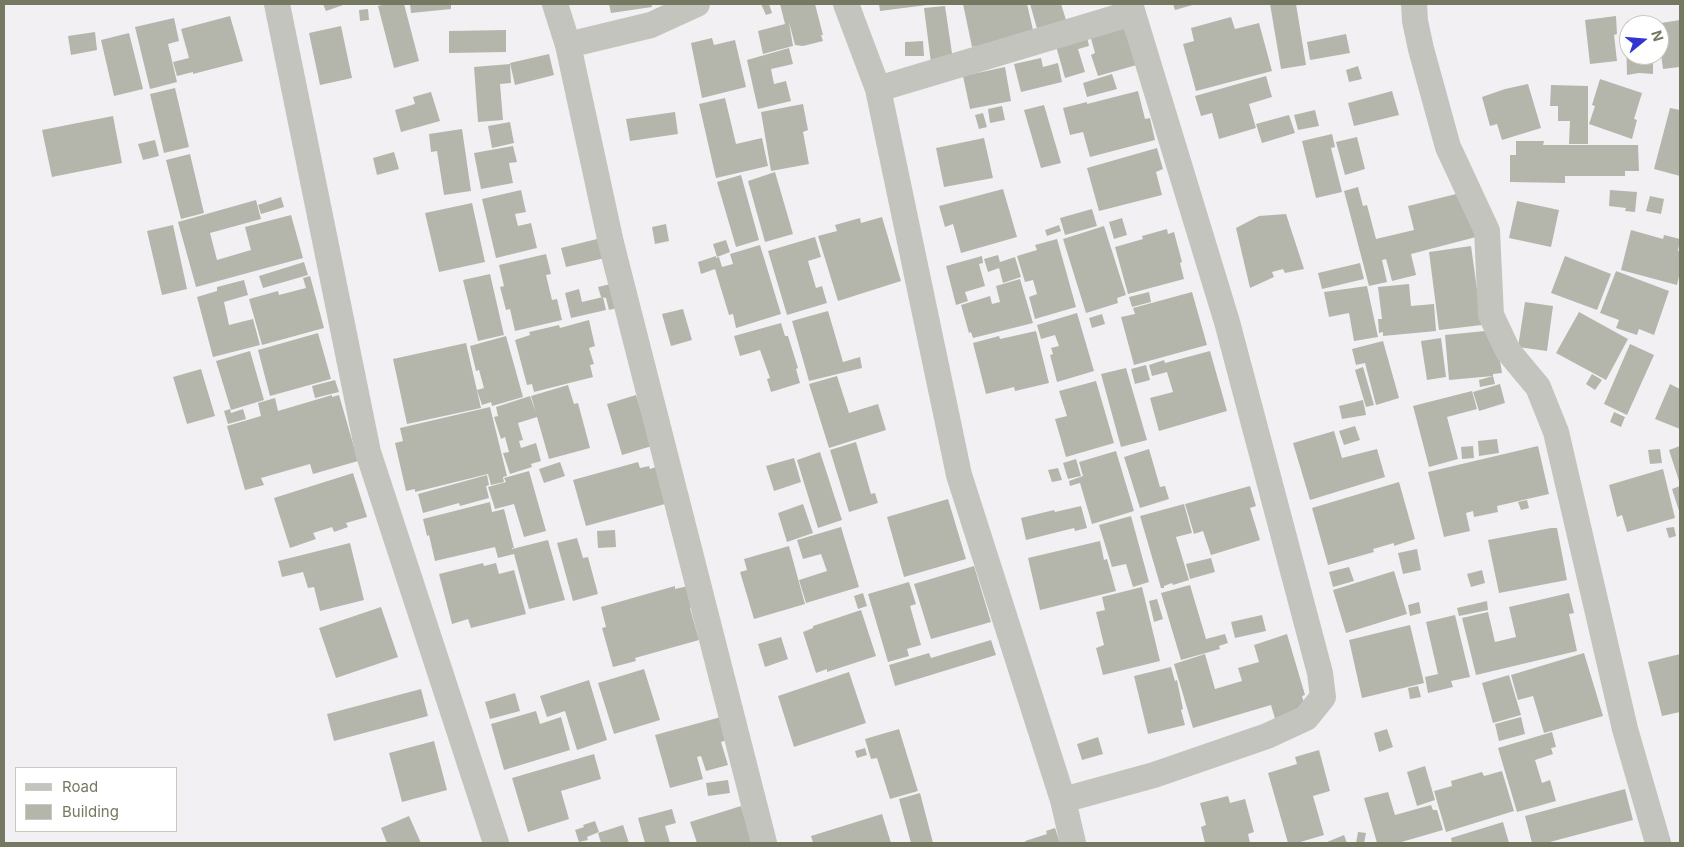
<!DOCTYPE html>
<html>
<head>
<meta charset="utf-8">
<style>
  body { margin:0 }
  #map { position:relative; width:1684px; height:847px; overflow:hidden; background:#f3f0f4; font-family:Inter,sans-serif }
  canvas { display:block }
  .frame { position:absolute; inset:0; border:5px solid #757961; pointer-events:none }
  .legend { position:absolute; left:15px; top:767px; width:162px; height:65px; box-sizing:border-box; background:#fff; border:1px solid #c8c9c0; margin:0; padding:6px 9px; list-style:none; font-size:15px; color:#757961 }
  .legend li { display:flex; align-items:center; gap:10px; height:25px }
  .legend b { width:25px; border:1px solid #c8c9c0 }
  .north { position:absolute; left:1619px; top:15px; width:50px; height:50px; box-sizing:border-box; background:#fff; border:1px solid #c8c9c0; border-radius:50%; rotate:73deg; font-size:14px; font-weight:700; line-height:20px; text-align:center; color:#757961 }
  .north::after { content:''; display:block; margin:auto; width:18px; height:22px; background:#3034d3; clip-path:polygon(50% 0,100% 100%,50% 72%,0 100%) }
</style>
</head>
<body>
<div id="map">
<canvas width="1684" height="847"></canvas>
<div class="frame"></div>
<ul class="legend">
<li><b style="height:6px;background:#c3c4bd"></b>Road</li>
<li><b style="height:14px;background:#b4b6ac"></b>Building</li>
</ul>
<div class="north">N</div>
</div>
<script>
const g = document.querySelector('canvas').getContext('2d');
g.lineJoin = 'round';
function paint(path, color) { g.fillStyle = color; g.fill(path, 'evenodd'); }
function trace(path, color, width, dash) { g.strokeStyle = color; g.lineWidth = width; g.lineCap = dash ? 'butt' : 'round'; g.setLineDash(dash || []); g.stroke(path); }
const building = new Path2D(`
  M323,4H346L326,11Z
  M386,4H404L419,61L394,68L378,6Z
  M410,4H451V9L411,13Z
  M609,4H651L652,7L611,13Z
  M761,4H769L772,13L766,15Z
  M780,4H815L823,35H821L823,41L803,46L795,45L789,22L793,46L763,54L758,31L785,24Z
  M879,4H926L927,5L880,11Z
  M963,4H1027L1034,34L972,47Z
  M1030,4H1061L1067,23L1038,32Z
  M1173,4H1196L1175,10Z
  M1270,4H1296L1306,65L1281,69Z
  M945,6L953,60L931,63L924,8Z
  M368,9L369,20L360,21L359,10Z
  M230,16L243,61L193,74V72L177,76L173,62L189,58L181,29Z
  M1616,16L1617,34L1614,35L1617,61L1590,64L1585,20Z
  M1231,17L1235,29L1259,23L1272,71L1196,91L1183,44L1194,41L1191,28Z
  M174,18L179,41L168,44L177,82L150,89L135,27Z
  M1680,20V67L1663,69L1660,46L1665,45L1661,23Z
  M1126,25L1140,64L1098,76L1091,55L1095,53L1090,35Z
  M341,26L352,78L320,85L309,33Z
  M506,30V52L449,53V31Z
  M95,32L97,50L71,55L68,36Z
  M129,33L143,89L114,96L101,40Z
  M1346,34L1350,53L1310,60L1307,42Z
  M1087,36L1089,46L1078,49L1085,72L1065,78L1056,46Z
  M712,38L714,45L735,40L746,87L702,98L691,43Z
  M1626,38H1629V55H1653V74L1639,73L1627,75Z
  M923,41L924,56H905V42Z
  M789,48L793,64L771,69L774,84L786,81L791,101L758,109L747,60Z
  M549,54L554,75L515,85L510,63Z
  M1041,58L1043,67L1058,63L1062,82L1021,92L1014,64Z
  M510,64L511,83L500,84L503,120L478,122L474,67Z
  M1358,66L1362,79L1349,82L1346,70Z
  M1005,67L1011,101L970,109L963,76Z
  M1112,74L1117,89L1087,97L1083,83Z
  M1266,76L1272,97L1249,104L1256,128L1219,139L1212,113L1201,116L1195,96Z
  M1600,79L1642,93L1634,119L1637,120L1632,139L1589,124L1595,106L1592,105Z
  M1528,84L1541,128L1502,140L1497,124L1490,126L1482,97L1505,89Z
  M1551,85L1588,86V144H1569L1570,121H1558V106H1550Z
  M175,88L189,147L164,153L150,94Z
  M1138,91L1145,119L1150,118L1155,140L1090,157L1083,132L1070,135L1063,108L1087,102V104Z
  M1392,91L1399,115L1354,126L1348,103Z
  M431,92L440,121L401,132L395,110L415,104L413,97Z
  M725,98L736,144L762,138L768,166L716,178L699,104Z
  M803,104L808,130L803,132L809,164L771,171L761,112Z
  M1044,105L1061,163L1041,168L1024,110Z
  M1002,106L1005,120L990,123L988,109Z
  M1670,108L1680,110V176L1654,169Z
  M1315,110L1319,126L1298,130L1294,115Z
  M675,112L678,134L630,141L626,119Z
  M983,113L987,127L979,129L975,115Z
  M1289,115L1295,133L1262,143L1256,124Z
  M113,116L122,163L52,177L42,130Z
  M510,122L514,143L492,148L488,126Z
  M462,129L471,191L444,195L437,151L431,152L429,134Z
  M1332,134L1335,147L1331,148L1342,192L1316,198L1302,141Z
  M1357,137L1365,169L1345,175L1336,142Z
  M984,138L993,178L944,187L936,148Z
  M155,140L159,156L143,160L138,144Z
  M1516,141H1544L1543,145H1638L1639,171H1625V176H1565V183L1510,182V155H1516Z
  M513,146L517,162L509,163L513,183L481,189L474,153Z
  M1157,148L1163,169L1156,172L1162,195L1099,211L1087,168Z
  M394,152L399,169L377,175L373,158Z
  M190,154L204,213L181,219L166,160Z
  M775,172L793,234L765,242L748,181Z
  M741,175L759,240L736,247L717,182Z
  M1358,187L1363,206L1367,205L1376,239L1414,230L1408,206L1464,192L1476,237L1411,254L1416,275L1392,281L1386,259L1382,260L1387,282L1369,286L1344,191Z
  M1003,189L1017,237L961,253L953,224L945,227L939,206Z
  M521,190L526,212L515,214L518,226L531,223L537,248L496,258L482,199Z
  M1610,190L1637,192L1635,212L1625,211L1626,208L1609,206Z
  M1650,196L1664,199L1661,214L1646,211Z
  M281,197L284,207L261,214L258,205Z
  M256,200L261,219L210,233L217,260L251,250L245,227L291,215L303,258L196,287L178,222Z
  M1517,201L1559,210L1551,247L1509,238Z
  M472,203L485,262L439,272L425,213Z
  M1092,209L1097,226L1065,235L1060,218Z
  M1286,214L1304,269L1285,273L1283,269L1272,272L1274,277L1250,288L1236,228L1259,216Z
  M882,217L901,281L838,301L818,236L837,231L835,225L860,218L861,223Z
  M1122,218L1127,235L1114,239L1109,222Z
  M666,224L669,241L655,244L652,227Z
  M173,225L187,289L162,295L147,231Z
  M1059,225L1061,231L1047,236L1045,230Z
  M1104,226L1126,295L1117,298L1118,303L1086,313L1063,239Z
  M1167,229L1168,234L1174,232L1182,262L1180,263L1184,279L1128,294L1115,247L1143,239L1142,236Z
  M1631,230L1663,239L1664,235L1680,239L1678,251H1680V272L1677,285L1621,270Z
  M605,237V258L566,267L561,248Z
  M815,237L821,257L808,261L816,288L822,286L827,303L787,315L768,251Z
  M1057,239L1076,307L1035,319L1029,297L1037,294L1033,280L1025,282L1017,256L1037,250L1035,245Z
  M726,240L730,252L717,257L713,244Z
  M760,245L781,314L736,328L733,314L729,315L715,269L701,274L698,262L716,256V258L719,257L722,267L733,264L730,254Z
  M1471,246L1482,325L1439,330L1429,252Z
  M546,254L551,274L546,275L552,300L557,299L562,320L515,331L510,309L506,310L500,287L504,286L499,265Z
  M998,255L1000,262L1015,257L1021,277L1003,283L999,268L988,272L984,259Z
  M982,256L983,263L979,264L985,286L965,292L968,301L956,305L946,266Z
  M1565,256L1611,274L1597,310L1551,293Z
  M304,262L308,275L263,288L259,276Z
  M1360,263L1364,279L1322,289L1318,273Z
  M1616,271L1669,291L1654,335L1639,329L1637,335L1616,328L1619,320L1600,313Z
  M490,274L504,335L478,341L463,280Z
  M310,276L324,328L262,345L249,299L278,291L279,295L306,288L303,278Z
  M1020,279L1033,323L973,338L971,332L969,333L961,305L990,296L992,304L1000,302L996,286Z
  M244,280L248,295L224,302L229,325L253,319L260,345L213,357L197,297L217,291V287Z
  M610,284L617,308L609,310L606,298L601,297L598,287Z
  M1409,284L1411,306L1434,304L1436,331L1383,336V332L1379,333L1378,319H1382L1378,287Z
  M1367,286L1378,337L1354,341L1349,313L1329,317L1324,292Z
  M579,289L582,302L603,297L606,310L571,318L565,293Z
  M1149,292L1151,302L1132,307L1129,297Z
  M1192,292L1207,345L1134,365L1121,317L1135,314L1133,308Z
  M1525,302L1553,306L1547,351L1518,347Z
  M683,309L692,340L671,346L662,314Z
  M828,311L843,362L860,357L862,368L809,381L792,321Z
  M1579,312L1628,339L1606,380L1556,353Z
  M1077,313L1094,371L1057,382L1050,355L1053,354L1051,348L1059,346L1055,335L1041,339L1037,325Z
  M1102,314L1105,324L1092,328L1089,318Z
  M589,320L595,346L589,348L594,364L590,365L593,377L534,392L532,384L527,385L515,340L530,335L529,332L559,325L560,328Z
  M781,323L785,336H788L798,368L796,369L800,383L771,392L767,379L770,378L760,350L740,356L734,336Z
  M1495,330L1502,373L1493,374V376L1449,380L1445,335Z
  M1036,331L1049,383L1015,391L1014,387L986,394L973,343L999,336L1000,339Z
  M318,333L331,379L270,396L258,350Z
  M506,336L523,397L492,406L491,402L482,405L477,390L484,388L479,370L476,371L470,346Z
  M1441,338L1446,377L1427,380L1421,341Z
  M1383,341L1399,398L1376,405L1365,363L1356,365L1352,349Z
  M466,343L481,408L407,424L393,359Z
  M1630,344L1654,355L1627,415L1604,404Z
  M250,351L264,400L231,410L216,361Z
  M1210,351L1227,411L1159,431L1150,398L1173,392L1167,372L1152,376L1149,365L1164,360L1165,363Z
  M1146,365L1150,380L1135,384L1131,369Z
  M1363,367L1374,405L1366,407L1355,370Z
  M1126,368L1147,440L1121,447L1101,374Z
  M201,369L215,416L187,424L173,377Z
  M1592,374L1602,380L1595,390L1586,384Z
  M837,376L849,413L878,404L886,430L829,448L809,384Z
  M1493,376L1495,384L1480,387L1479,380Z
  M335,380L339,392L315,398L312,386Z
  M1096,381L1114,443L1066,457L1055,419L1067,416L1059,391Z
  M1500,384L1505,403L1479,411L1473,392Z
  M1670,384L1680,389V429L1655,419Z
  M568,385L574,404L578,403L590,448L549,459L537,417L518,423L523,440L519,441L521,448L536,443L541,461L531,464L532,467L510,474L503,453L509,452L505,437L501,439L494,417L498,416L496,407L530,396L536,413L531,396Z
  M1472,391L1477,409L1447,417L1458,459L1429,467L1413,406Z
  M332,395V397L339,395L358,461L313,474L310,464L261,478L264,485L245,490L227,426L261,416L258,403L275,398L278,411Z
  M636,395L652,446L622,455L607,404Z
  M1363,400L1366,415L1342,419L1339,406Z
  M490,407L507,476L503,477L504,482L491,485L488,474L415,492V489L406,491L395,443L403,441L400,428Z
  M230,409L231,413L243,409L246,419L228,424L224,411Z
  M1614,412L1625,417L1621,427L1610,422Z
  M1355,426L1360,440L1344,445L1339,431Z
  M1334,431L1342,458L1377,449L1385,477L1310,500L1293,443Z
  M1497,439L1499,453L1479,456L1478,441Z
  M856,442L871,494L875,493L878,503L849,512L830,450Z
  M1473,446L1474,458L1462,459L1461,447Z
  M1538,446L1549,494L1497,506L1498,512L1474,517L1473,511L1466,513L1470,531L1444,537L1428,472Z
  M1680,446V484L1669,450Z
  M1149,449L1160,487L1165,486L1169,499L1140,508L1124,457Z
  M1660,449L1662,463L1650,464L1648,450Z
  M1116,451L1134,511L1092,524L1080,483L1070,486L1069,481L1083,476L1079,462Z
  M820,452L842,520L818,528L797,460Z
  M794,458L801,482L774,491L766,466Z
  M1076,459L1081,476L1068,479L1063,463Z
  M560,462L565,476L544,483L539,469Z
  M638,462L640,468L649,466L650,469L659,466L665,504L586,526L573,480Z
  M1058,468L1062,480L1052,482L1048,470Z
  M1663,469L1675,518L1627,532L1622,515L1617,517L1609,485Z
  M529,471L546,531L524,537L514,504L495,509L488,487L506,482L504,478Z
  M353,473L367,517L346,523L348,527L334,532L332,527L313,533L316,539L290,548L274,498Z
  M487,475L489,485L486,486L489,498L460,506L459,503L423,513L418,494Z
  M1399,482L1415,539L1394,546V543L1373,549L1374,552L1328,565L1312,508Z
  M1250,486L1256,506L1250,508L1260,540L1211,555L1203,531L1194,534L1185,504Z
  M1680,486V514L1672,489Z
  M948,499L966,559L904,577L887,517Z
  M1527,500L1529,508L1521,510L1518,502Z
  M490,502L492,512L504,509L514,548H512V549L548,540L565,600L529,609L514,554L498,558L495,547L435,561L429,535L427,536L423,519Z
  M803,504L813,533L787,542L778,513Z
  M1184,504L1192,533L1176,537L1189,580L1173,585L1172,583L1164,586V588H1161L1140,516Z
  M1081,506L1087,528L1075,531L1074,528L1026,540L1021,518L1054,510L1055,512Z
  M1131,516L1149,582L1133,587L1126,564L1112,567L1099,525Z
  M841,527L859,587L806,603L799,580L827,571L821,554L803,559L797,540Z
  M1674,527L1676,536L1669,538L1666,528Z
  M1551,528H1557L1567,580L1499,593L1488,540Z
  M615,530L616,547L598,548L597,531Z
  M577,538L583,558L588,557L598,594L573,601L557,543Z
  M1100,541L1104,560L1107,559L1116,591L1040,610L1028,558Z
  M350,543L364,600L320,611L314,587L308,588L303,572L282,577L278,561Z
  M789,546L805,604L754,619L740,572L747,570L744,559Z
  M1417,549L1421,570L1403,574L1398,553Z
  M1211,558L1215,572L1190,579L1186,564Z
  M483,563L484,566L496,563L499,574L514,570L526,614L471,628L468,619L452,624L439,574Z
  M974,566L991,622L931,639L914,584Z
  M1349,567L1354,581L1333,587L1329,572Z
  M1482,570L1485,583L1471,587L1467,574Z
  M1394,571L1407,614L1346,633L1333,590Z
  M909,582L916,604L910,606L921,645L907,649L909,656L888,662L868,594Z
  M1190,585L1206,639L1225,634L1228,643L1219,646L1220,649L1181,660L1161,593Z
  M675,586V589L688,586L694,607L690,608L699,640L635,658L636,661L613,667L602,628L606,627L601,607Z
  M1142,587L1160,661L1103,675L1096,648L1104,645L1096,612L1105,610L1102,597Z
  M863,593L867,606L858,609L854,596Z
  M1569,593L1574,613L1569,614L1577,651L1476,675L1462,618L1488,612L1495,642L1516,637L1509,607Z
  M1157,599L1163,619L1154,622L1149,601Z
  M1487,601L1488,610L1459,616L1457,608Z
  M1419,602L1421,613L1410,616L1408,605Z
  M381,607L398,657L336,678L319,628Z
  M861,610L876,656L827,672V669L816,673L803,632L813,628V626Z
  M1262,615L1266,631L1235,638L1231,622Z
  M1455,615L1470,677L1451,681L1453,687L1428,693L1425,677L1438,674L1426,622Z
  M1410,625L1424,683L1362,698L1349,640Z
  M1287,634L1305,695L1302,696L1307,713L1276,722L1271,705L1193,728L1174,664L1205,654L1215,689L1242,681L1238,668L1259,662L1254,645Z
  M781,637L788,659L765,667L758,644Z
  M991,640L996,655L895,686L889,665L929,653L931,658Z
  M1584,653L1603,716L1544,733L1533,696L1518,700L1511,675Z
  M1680,654V712L1662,716L1648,662Z
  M1171,667L1175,681L1177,680L1183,709L1181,710L1185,725L1148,734L1134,676Z
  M644,669L660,720L614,734L598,683Z
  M849,672L866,723L794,747L778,696Z
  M1509,675L1521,715L1493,723L1482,683Z
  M589,680L607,740L577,750L565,711L547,717L540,696Z
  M1418,686L1421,697L1410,699L1408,688Z
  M421,689L428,716L334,741L327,714Z
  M515,693L520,711L490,719L485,702Z
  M536,711L540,724L561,717L570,750L504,770L491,724Z
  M721,717L727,740L721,742L728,765L706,771L701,756L697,757L703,779L670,788L655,735Z
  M1521,717L1525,734L1499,741L1495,724Z
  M899,729L918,791L890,799L877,758L871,759L865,739Z
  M1387,729L1393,747L1379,752L1374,733Z
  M1552,732L1556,747L1551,748L1553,754L1535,760L1542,783L1550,780L1556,801L1517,812L1498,748Z
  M1098,737L1103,754L1082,760L1077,744Z
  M434,741L447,790L402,802L389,753Z
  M865,748L867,755L857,758L855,751Z
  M1319,750L1330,791L1313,796L1324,835L1297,843H1288L1268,773L1297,764L1295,757Z
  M594,754L601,779L561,791L569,819L528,832L512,778Z
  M1425,766L1435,800L1417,806L1407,772Z
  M1502,771L1514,811L1446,832L1434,791L1452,786L1451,781L1482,772L1484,776Z
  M728,780L730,793L708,796L706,783Z
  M1625,789L1633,820L1546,843H1532L1525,816Z
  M1388,792L1395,815L1431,805L1433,810H1437L1443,830L1398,843H1377L1364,798Z
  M920,793L933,843H911L899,799Z
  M1228,796L1230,803L1245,799L1254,832L1248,834L1250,843H1205L1201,827L1206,825L1200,803Z
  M741,806L752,843H697L690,822Z
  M672,809L676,823L665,826L670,843H645L638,818Z
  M882,814L891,843H813L811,836Z
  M409,816L421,843H387L381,828Z
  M595,821L599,832L587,837L588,840L579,842L575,830L584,827L583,825Z
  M1503,822L1509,843H1452L1451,838Z
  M623,825L629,843H601L598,833Z
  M1055,828L1060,843H1026L1025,841L1047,834L1046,831Z
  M1358,832L1366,833L1364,843H1356Z
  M1344,835L1347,843H1328L1327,842Z`);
const street = new Path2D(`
  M277,4L368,452L496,843
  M555,4L568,45L611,243L764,843
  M846,4L878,89L959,475L1063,800L1073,843
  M1414,4L1415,21L1421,49L1448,147L1487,231L1491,315L1508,351L1538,387L1556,432L1625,729L1658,843
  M568,45L651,25L697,4
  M878,89L1132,13
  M1063,800L1154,775L1267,736L1306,718L1323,697L1320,673L1227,322L1130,4`);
paint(building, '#b4b6ac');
trace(street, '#c3c4bd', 26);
</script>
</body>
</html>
